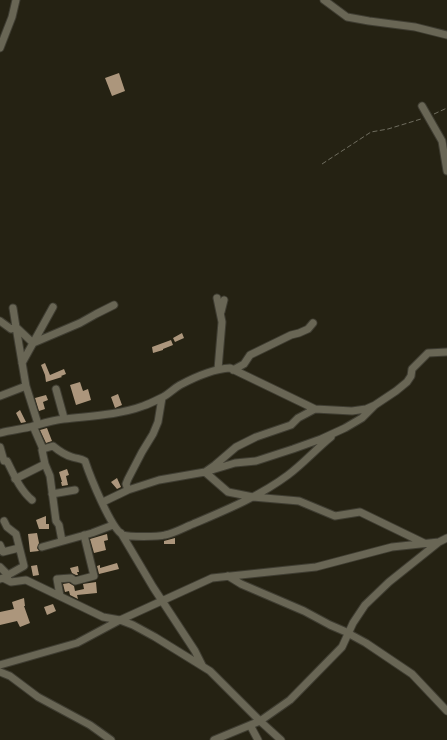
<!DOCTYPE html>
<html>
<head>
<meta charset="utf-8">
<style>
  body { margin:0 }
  canvas { display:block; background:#252213 }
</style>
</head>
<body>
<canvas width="447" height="740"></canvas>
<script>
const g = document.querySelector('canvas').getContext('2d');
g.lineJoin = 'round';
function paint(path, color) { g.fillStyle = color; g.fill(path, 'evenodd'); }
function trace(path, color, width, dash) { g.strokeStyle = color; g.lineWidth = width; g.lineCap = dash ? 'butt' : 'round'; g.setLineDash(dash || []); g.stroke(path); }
const building = new Path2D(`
  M119,73L125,91L112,96L105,78Z
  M182,333L184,338L175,342L173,338Z
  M171,340L173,345L163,349V350L153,353L152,347Z
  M45,363L50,375L64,369L66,374L61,376L62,377L46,382L45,375L41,365Z
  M80,382L83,391L88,389L91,400L76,405L70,385Z
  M118,394L122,405L115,408L111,397Z
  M46,395L48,400L43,402L45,409L39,411L35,398Z
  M20,410L26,422L21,423L16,413Z
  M47,428L52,441L46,443L40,430Z
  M67,469L69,475L66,476L68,485L62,486L61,482H62L59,472Z
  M117,478L121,487L117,489L111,482Z
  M46,516V524H49V529H39L36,520Z
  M37,533L39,543L37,548L39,551L30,552L28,534Z
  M107,534L108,540L104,541L106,550L94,553L90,539Z
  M175,538V544H164V541Z
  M117,563L119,569L99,574L97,566L100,565V568Z
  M37,565L39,575L33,576L31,566Z
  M78,566L79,572H77L78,575H76L72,573L70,568Z
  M96,582L97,593L77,595L78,599L70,595L69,591L65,592L63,584L69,583L74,586L75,591L84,589L83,584Z
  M24,598L25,606H24L30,623L20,627L17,621L0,625V612L14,609L12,602Z
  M53,604L56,611L47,615L44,607Z`);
const path = new Path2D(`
  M434,114L447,108
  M322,164L371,132L388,129L421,119`);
const minor = new Path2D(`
  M324,0L347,17L369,21L415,27L447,35
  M0,48L12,17L16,0
  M422,106L442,141L447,171
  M217,298L222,322L218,369
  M13,308L16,327L33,343L80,323L96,314L114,305
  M221,312L224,300
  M0,321L11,329L16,327L26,386L38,424
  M22,363L53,307
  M233,370L244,364L250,355L291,335L299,333L308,329L313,323
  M56,389L64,418
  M0,396L26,386
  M375,405L362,418L345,428L321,439L293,449L256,461L235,463L205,472L228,492L253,497L299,501L335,516L360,512L424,543
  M33,426L43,449L42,450L45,464L50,476L56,521L59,525L62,541
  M0,433C11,430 23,429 34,426C44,423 53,420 64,419C89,416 119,415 143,406C149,404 155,401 161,398C168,395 173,389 180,385C195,377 213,369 230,368L315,409
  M0,447L4,461H7C14,475 20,490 32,500
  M43,449L53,446C59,451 65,455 72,457C78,459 80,458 85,461C90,476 111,529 123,535C129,537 158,537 165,535C175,533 185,527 193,524C226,510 260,496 288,475C303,464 316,449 331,437
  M15,479L45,464
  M128,490L126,484L128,479L142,452L153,434L158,422L162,398
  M52,494L75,490
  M103,502L128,490L159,480L205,472L215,465L236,447L256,437L291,425L298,418L315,409L352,411L366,409L375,405L396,391L407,382L411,376L412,369L428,353L447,352
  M121,533L153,587L195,651L202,665
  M0,545L3,552L19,548
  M42,547L92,533L113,525
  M0,567L8,575
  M228,576L241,584L304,611L330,625L344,631L366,643L412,674L447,711
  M0,579L3,578L7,580L8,575L24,566L16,534L7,527L4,521
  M7,580L11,582L26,580L103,617L120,620L133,625L155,637L210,671L260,721L281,740
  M60,596L57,579L71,578L75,581L94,576L84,535
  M0,665L77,643L120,620L212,578L316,567L392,547L439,542
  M0,672L10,676L38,697L90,725L111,740
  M250,725L258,740
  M214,740L260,721L290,700L342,647L353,623L365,605L389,582L439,542L447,538`);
paint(building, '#ac967c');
trace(minor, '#3f3d32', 9);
trace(path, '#6f6d5f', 1, [5, 2.5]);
trace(minor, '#696655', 7);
</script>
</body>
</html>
